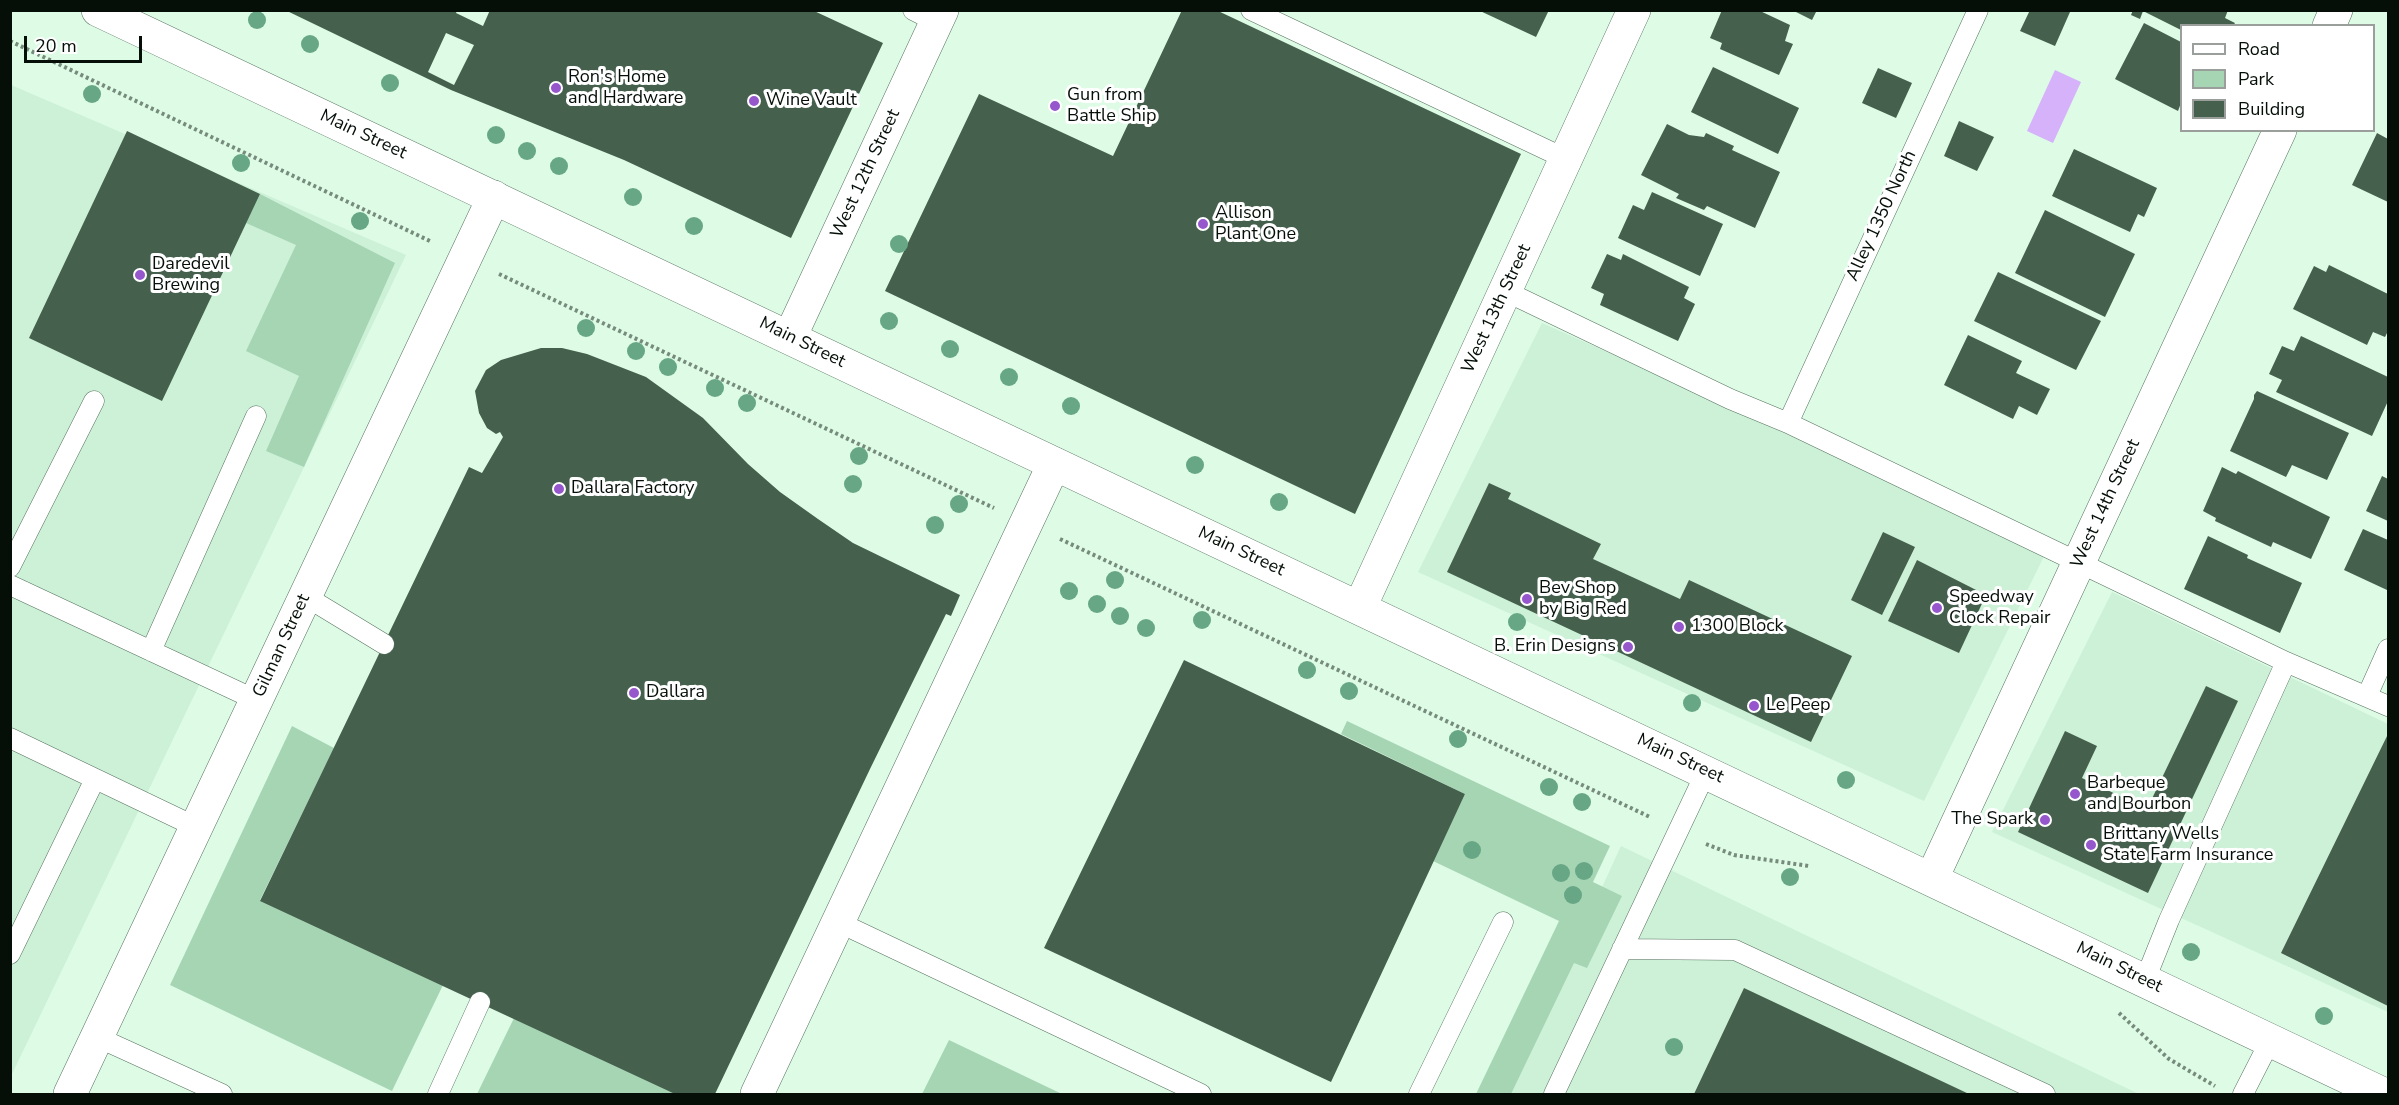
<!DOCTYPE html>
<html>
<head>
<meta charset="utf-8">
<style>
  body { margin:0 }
  #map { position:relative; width:2399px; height:1105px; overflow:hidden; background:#ddfbe5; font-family:"Nunito Sans",sans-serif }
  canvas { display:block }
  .frame { position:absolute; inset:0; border:12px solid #050f08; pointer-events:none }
  .legend { position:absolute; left:2180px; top:24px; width:195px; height:108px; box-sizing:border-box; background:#fff; border:2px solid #9b9f9c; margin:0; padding:8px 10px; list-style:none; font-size:18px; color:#050f08 }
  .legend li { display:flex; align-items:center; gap:12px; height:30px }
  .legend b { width:30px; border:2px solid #9b9f9c }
  .scale { position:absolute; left:24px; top:36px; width:118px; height:27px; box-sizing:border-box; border:3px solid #050f08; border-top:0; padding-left:8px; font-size:18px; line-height:21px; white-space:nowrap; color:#050f08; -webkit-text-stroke:4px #fff; paint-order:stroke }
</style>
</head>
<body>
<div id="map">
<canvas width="2399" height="1105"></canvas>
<div class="frame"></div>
<ul class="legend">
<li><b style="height:8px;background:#fff"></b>Road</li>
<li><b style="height:16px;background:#a6d5b4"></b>Park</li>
<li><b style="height:16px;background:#46604e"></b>Building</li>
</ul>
<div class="scale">20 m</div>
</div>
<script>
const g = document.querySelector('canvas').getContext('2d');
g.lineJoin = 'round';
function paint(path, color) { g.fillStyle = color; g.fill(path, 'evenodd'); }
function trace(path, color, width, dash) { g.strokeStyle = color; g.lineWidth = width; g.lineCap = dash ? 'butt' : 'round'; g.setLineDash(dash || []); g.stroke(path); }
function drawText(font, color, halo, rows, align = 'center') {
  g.font = font + ' "Nunito Sans",sans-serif'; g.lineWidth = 6; g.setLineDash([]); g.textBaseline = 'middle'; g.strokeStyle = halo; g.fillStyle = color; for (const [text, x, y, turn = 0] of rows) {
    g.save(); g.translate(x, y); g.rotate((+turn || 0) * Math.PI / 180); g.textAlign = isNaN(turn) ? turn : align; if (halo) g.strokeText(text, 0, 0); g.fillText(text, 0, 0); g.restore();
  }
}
const built = new Path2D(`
  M11,85L406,255L11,1076Z
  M1542,323L2048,548L1924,801L1418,572Z
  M2112,592L2388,724V1012L1992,832Z
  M1621,846L1797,931L2139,1094H1507Z`);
const green = new Path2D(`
  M260,194L395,263L304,467L266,451L299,376L246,351L296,245L246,223Z
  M1347,721L1610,846L1593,882L1622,896L1587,968L1574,963L1511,1094H1476L1559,921L1433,861L1465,794L1341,734Z
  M292,726L334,748L260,900L443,985L392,1091L170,985Z
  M514,1018L678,1094H477Z
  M949,1040L1062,1094H922Z`);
const water = new Path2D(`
  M2055,70L2081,82L2053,143L2027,131Z`);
const building = new Path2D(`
  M285,10H457L456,13L483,26L490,10H812L883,43L791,238L624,160L451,90ZM446,33L474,45L454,85L428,72Z
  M1182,10H1216L1521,154L1355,514L885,291L979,94L1113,156Z
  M1478,10H1549L1536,37Z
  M1722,10H1758L1790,25L1785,41L1793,44L1779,75L1720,49L1722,43L1710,38Z
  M1792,10H1817L1812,20Z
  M2030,10L2070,12L2055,46L2020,31Z
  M2133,10H2228L2225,18L2235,23L2233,26H2181V30L2143,11L2140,19L2131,15Z
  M2144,23L2181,42V103L2178,111L2115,79Z
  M1713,67L1799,108L1778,154L1691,112Z
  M1878,68L1912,83L1896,118L1862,103Z
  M1959,121L1994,137L1977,171L1944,156Z
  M1667,124L1689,135L1704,137L1706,133L1734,146L1732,150L1780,172L1755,228L1707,206L1704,210L1676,198L1679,194L1641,175Z
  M127,131L260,194L162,401L29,338Z
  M2377,133L2388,139V202L2352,185Z
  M2074,149L2157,188L2144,217L2138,214L2130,232L2052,196Z
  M1652,192L1723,224L1700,276L1618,238L1633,205L1644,210Z
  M2045,210L2135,254L2105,317L2015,273Z
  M1607,254L1621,260L1623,254L1689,287L1684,298L1695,304L1678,341L1600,305L1604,294L1591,288Z
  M2329,265L2388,294V331L2385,337L2373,332L2367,345L2293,309L2314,266L2326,272Z
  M1998,272L2101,321L2076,370L1974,321Z
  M1968,335L2022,361L2016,373L2050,389L2037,415L2019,406L2013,419L1944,385Z
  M2301,336L2388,377V401L2372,436L2276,392L2282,380L2269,374L2282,346L2294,351Z
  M541,348H562L587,354L646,377L703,418L748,464L780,492L818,519L853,543L960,595L951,616L946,614L870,769L715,1094H675L260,901L469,467L482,473L503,437L500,432L496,434L487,428L479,413L475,391L486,370L501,360Z
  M2257,391L2349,433L2327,480L2292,465L2286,477L2230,451L2254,399V395Z
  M2222,467L2236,474L2238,471L2330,517L2311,559L2273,542L2271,547L2215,521L2216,518L2203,511Z
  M2382,476L2388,479V521L2366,511Z
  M1489,483L1511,493L1508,499L1601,544L1593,559L1680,599L1689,580L1852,656L1811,742L1447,572Z
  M2363,529L2388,540L2387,590L2344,570Z
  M1883,532L1915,547L1882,615L1851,600Z
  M2208,536L2248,555L2247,558L2302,583L2280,633L2184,589Z
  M1917,560L1986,595L1959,653L1888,621Z
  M1184,660L1465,794L1331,1082L1044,948Z
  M2206,686L2238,701L2148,893L2018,832L2065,731L2097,746L2082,778L2147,809Z
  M2388,734V1006L2281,953Z
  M1744,988L1969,1094H1694Z`);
const path = new Path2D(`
  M10,41L432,242
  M499,274L994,508
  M1060,539L1650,817
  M1706,844L1734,855L1809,866
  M2119,1013L2169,1059L2215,1086`);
const lane = new Path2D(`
  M913,10L937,22
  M1251,10L1566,159
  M1505,291L1730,399L1788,423L2286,662L2388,706
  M1788,423L1978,10
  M10,567L94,401
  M10,585L256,700
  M305,596L384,644
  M151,651L256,416
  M2367,696L2388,649
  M10,738L196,827
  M838,922L1201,1094
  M1622,949L1735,950L2045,1094
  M10,954L95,779
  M2145,980L2169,920L2286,662
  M97,1037L222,1094
  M438,1094L480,1002
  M1419,1094L1503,922
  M1554,1094L1706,772
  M2243,1094L2270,1041`);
const street = new Path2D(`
  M2329,26L2336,10
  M790,337L942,10
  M1360,607L1634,10
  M1932,878L2280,130
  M70,1094L494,197
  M757,1094L1054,464`);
const secondary = new Path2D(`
  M98,10L2383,1094`);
const trees = [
  [257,20],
  [310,44],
  [390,83],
  [92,94],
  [496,135],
  [527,151],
  [241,163],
  [559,166],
  [633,197],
  [360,221],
  [694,226],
  [899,244],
  [889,321],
  [586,328],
  [950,349],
  [636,351],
  [668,367],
  [1009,377],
  [715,388],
  [747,403],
  [1071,406],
  [859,456],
  [1195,465],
  [853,484],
  [1279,502],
  [959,504],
  [935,525],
  [1115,580],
  [1069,591],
  [1097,604],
  [1120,616],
  [1202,620],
  [1517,622],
  [1146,628],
  [1307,670],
  [1349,691],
  [1692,703],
  [1458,739],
  [1846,780],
  [1549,787],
  [1582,802],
  [1472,850],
  [1584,871],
  [1561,873],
  [1790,877],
  [1573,895],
  [2191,952],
  [2324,1016],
  [1674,1047]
];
const markers = [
  [556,88,6,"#9656cc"],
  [754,101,6,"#9656cc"],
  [1055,106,6,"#9656cc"],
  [1203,224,6,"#9656cc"],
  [140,275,6,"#9656cc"],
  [559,489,6,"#9656cc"],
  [1527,599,6,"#9656cc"],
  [1937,608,6,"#9656cc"],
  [1679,627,6,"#9656cc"],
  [1628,647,6,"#9656cc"],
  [634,693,6,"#9656cc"],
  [1754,706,6,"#9656cc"],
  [2075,794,6,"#9656cc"],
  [2045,820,6,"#9656cc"],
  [2091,845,6,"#9656cc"]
];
const poiNames = [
  ["Ron's Home",568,78],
  ["and Hardware",568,99],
  ["Gun from",1067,96],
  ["Battle Ship",1067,117],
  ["Wine Vault",766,101],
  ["Allison",1215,214],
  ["Plant One",1215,235],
  ["Daredevil",152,265],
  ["Brewing",152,286],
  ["Dallara Factory",571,489],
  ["Bev Shop",1539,589],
  ["by Big Red",1539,610],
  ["Speedway",1949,598],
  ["Clock Repair",1949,619],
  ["1300 Block",1691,627],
  ["B. Erin Designs",1616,647,"right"],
  ["Dallara",646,693],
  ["Le Peep",1766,706],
  ["Barbeque",2087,784],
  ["and Bourbon",2087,805],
  ["The Spark",2033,820,"right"],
  ["Brittany Wells",2103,835],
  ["State Farm Insurance",2103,856]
];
const streetNames = [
  ["Main Street",363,135,25],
  ["West 12th Street",866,174,-65],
  ["Alley 1350 North",1882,216,-65],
  ["West 13th Street",1497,309,-65],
  ["Main Street",802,343,26],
  ["West 14th Street",2106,504,-65],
  ["Main Street",1241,552,25],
  ["Gilman Street",282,646,-65],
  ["Main Street",1680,759,25],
  ["Main Street",2119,968,26]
];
paint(built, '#ccf1d7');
paint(green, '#a6d5b4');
paint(water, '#d5b2fa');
paint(building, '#46604e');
trace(lane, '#57725f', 21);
trace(street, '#57725f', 34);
trace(secondary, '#57725f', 34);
trace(path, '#768b7c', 4, [3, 3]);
trace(lane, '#fff', 20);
trace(street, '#fff', 33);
trace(secondary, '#fff', 33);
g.fillStyle = '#67a785';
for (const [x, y] of trees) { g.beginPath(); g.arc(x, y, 9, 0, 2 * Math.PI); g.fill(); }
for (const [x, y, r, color] of markers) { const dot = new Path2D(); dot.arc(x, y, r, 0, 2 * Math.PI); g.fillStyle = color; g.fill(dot); trace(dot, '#fff', 2); }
drawText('18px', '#050f08', '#fff', poiNames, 'left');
drawText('18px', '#050f08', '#fff', streetNames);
</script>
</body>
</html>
